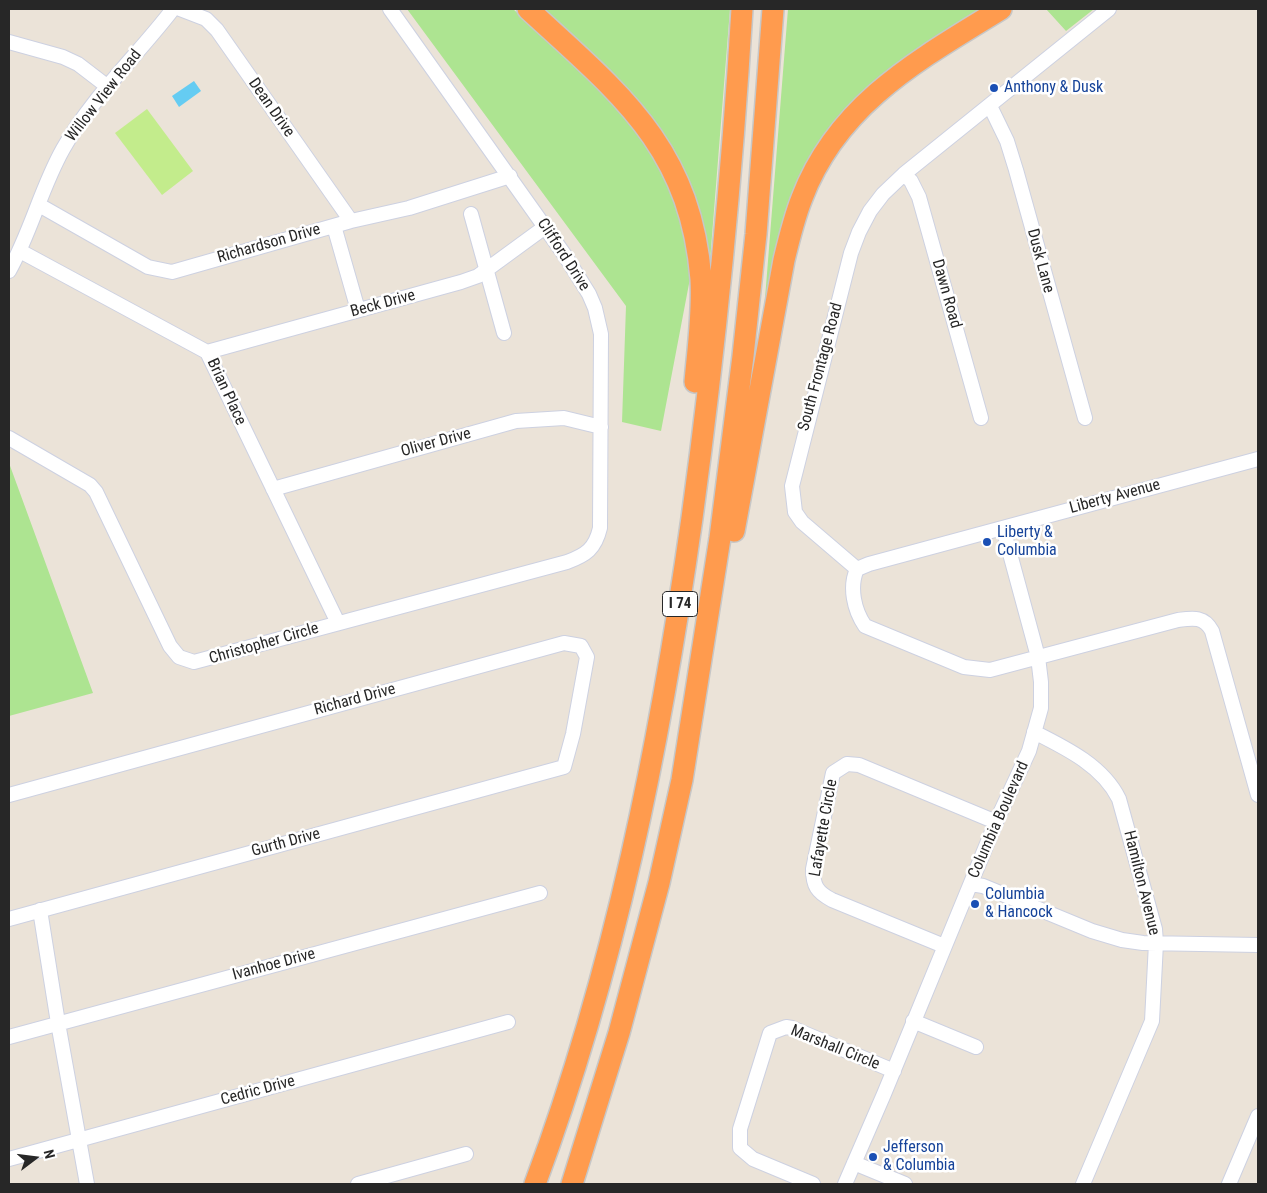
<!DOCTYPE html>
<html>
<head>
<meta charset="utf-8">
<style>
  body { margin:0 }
  #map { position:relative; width:1267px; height:1193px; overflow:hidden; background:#ebe3d8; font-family:"Roboto Condensed",sans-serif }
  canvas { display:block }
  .frame { position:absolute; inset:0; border:10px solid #272727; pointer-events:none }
  .north { position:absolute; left:10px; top:1133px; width:50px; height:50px; -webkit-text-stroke:4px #fff; paint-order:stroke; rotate:75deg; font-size:14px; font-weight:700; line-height:20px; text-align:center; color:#272727 }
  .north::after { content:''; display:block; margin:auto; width:18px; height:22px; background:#272727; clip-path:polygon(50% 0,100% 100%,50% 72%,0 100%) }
</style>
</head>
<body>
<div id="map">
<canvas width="1267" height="1193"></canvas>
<div class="frame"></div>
<div class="north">N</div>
</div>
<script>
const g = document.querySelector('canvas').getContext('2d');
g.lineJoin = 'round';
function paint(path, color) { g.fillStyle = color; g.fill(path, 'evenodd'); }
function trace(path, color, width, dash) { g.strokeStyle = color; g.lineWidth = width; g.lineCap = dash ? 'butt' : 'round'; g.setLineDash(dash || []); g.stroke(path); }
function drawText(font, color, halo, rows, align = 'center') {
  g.font = font + ' "Roboto Condensed",sans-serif'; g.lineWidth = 5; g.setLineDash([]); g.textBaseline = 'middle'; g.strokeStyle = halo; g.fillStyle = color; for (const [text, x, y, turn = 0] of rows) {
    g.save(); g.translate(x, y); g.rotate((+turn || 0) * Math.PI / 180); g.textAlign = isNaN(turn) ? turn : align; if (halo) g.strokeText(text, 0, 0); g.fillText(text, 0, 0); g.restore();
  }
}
const green = new Path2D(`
  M407,9H513L593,81L633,123L662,170L682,224L692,268L661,431L622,422L626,306Z
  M541,9H730L710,261L697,208L685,176L662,132L580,45Z
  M788,9H985L853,104L764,311Z
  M1046,9H1094L1066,31Z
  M9,463L93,693L9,716Z`);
const pitch = new Path2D(`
  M147,109L193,171L162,195L115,133Z`);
const water = new Path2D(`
  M194,81L201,91L179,107L172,96Z`);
const minor = new Path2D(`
  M180,9L206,19L217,30L351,221
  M9,42L63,57L78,64L108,87
  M990,106L1007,141L1016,170L1085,418
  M904,174L911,181L919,197L981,418
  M39,205L148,267L172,272L351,221L409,208L510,176
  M471,214L504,333
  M334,226L358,310
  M20,251L207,352L338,623
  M9,271C31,232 41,188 63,149C92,97 137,56 173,9
  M207,352L461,282L478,276L545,227
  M9,438L90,485L96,492L170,646L179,657L194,662L567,562C586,555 595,549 600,528L601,334L595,308L589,294L564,254L390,9
  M273,489L516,421L564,418L601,427
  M857,569L802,522L795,512L792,486L851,253L859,232L870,211L883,194L904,174L1109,9
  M857,569C849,587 854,610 865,626L964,667L990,670L1178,620C1193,618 1204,616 1212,631L1258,795
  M857,569L869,564L1258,459
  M1034,732C1066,748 1103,766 1119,799L1155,929L1156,943L1152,1021L1083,1184
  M9,795L564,643L581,646L587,657L573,734L564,767L9,919
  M971,884L983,886L1092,931L1122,940L1143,943L1258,945
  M40,910L58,1023L87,1184
  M944,946L832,900C817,892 813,886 813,869L833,773L847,764L859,765L996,822
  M913,1021L976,1047
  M9,1037L540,893
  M9,1159L508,1022
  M854,1163L905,1184
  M358,1184L466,1154
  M813,1184L753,1159L740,1148V1129L770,1033L786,1027L792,1028L894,1071
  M845,1184L884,1094L996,822L1029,751L1041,708V682L1038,657L1003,528
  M1229,1184L1258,1116`);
const highway = new Path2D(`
  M528,9C619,93 690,146 701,279C703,313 698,348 695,382
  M734,531L784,260C789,239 794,218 802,198C838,103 920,59 1001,9
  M535,1184C615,969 660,745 692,518C715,349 732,179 742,9
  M572,1184L619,1033L659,883L682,780L720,538L743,356L756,234L773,9`);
const markers = [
  [994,88,5,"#1a4fb4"],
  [987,542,5,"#1a4fb4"],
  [975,904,5,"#1a4fb4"],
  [873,1157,5,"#1a4fb4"]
];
const shields = [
  [680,604,35]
];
const shieldNames = [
  ["I 74",680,604]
];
const transitNames = [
  ["Anthony & Dusk",1004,88],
  ["Liberty &",997,533],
  ["Columbia",997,551],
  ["Columbia",985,895],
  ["& Hancock",985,913],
  ["Jefferson",883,1148],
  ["& Columbia",883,1166]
];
const streetNames = [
  ["Willow View Road",104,96,-52],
  ["Dean Drive",271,108,55],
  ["Richardson Drive",269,244,-16],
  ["Clifford Drive",563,255,57],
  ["Dusk Lane",1040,261,75],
  ["Dawn Road",946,294,74],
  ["Beck Drive",383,304,-15],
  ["South Frontage Road",821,367,-75],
  ["Brian Place",226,392,65],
  ["Oliver Drive",436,443,-15],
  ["Liberty Avenue",1115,497,-15],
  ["Christopher Circle",264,644,-16],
  ["Richard Drive",355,700,-15],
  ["Columbia Boulevard",999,820,-66],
  ["Lafayette Circle",824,828,-80],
  ["Gurth Drive",286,843,-15],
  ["Hamilton Avenue",1141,883,76],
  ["Ivanhoe Drive",274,965,-15],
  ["Marshall Circle",835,1048,22],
  ["Cedric Drive",258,1091,-15]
];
paint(green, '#ade491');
paint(pitch, '#c3ec8c');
paint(water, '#65ccf2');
trace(minor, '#cdd1e1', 16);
trace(highway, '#c7c7c7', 24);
trace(minor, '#fff', 14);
trace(highway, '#ff9b4e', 21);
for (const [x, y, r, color] of markers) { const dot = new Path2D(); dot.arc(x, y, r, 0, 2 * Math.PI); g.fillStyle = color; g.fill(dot); trace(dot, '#fff', 2); }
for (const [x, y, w] of shields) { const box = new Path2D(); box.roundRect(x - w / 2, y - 12.5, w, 25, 4); g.fillStyle = '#fff'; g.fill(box); trace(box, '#272727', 1); }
drawText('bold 15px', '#272727', null, shieldNames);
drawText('16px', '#164399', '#fff', transitNames, 'left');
drawText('16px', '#272727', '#fff', streetNames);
</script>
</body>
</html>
